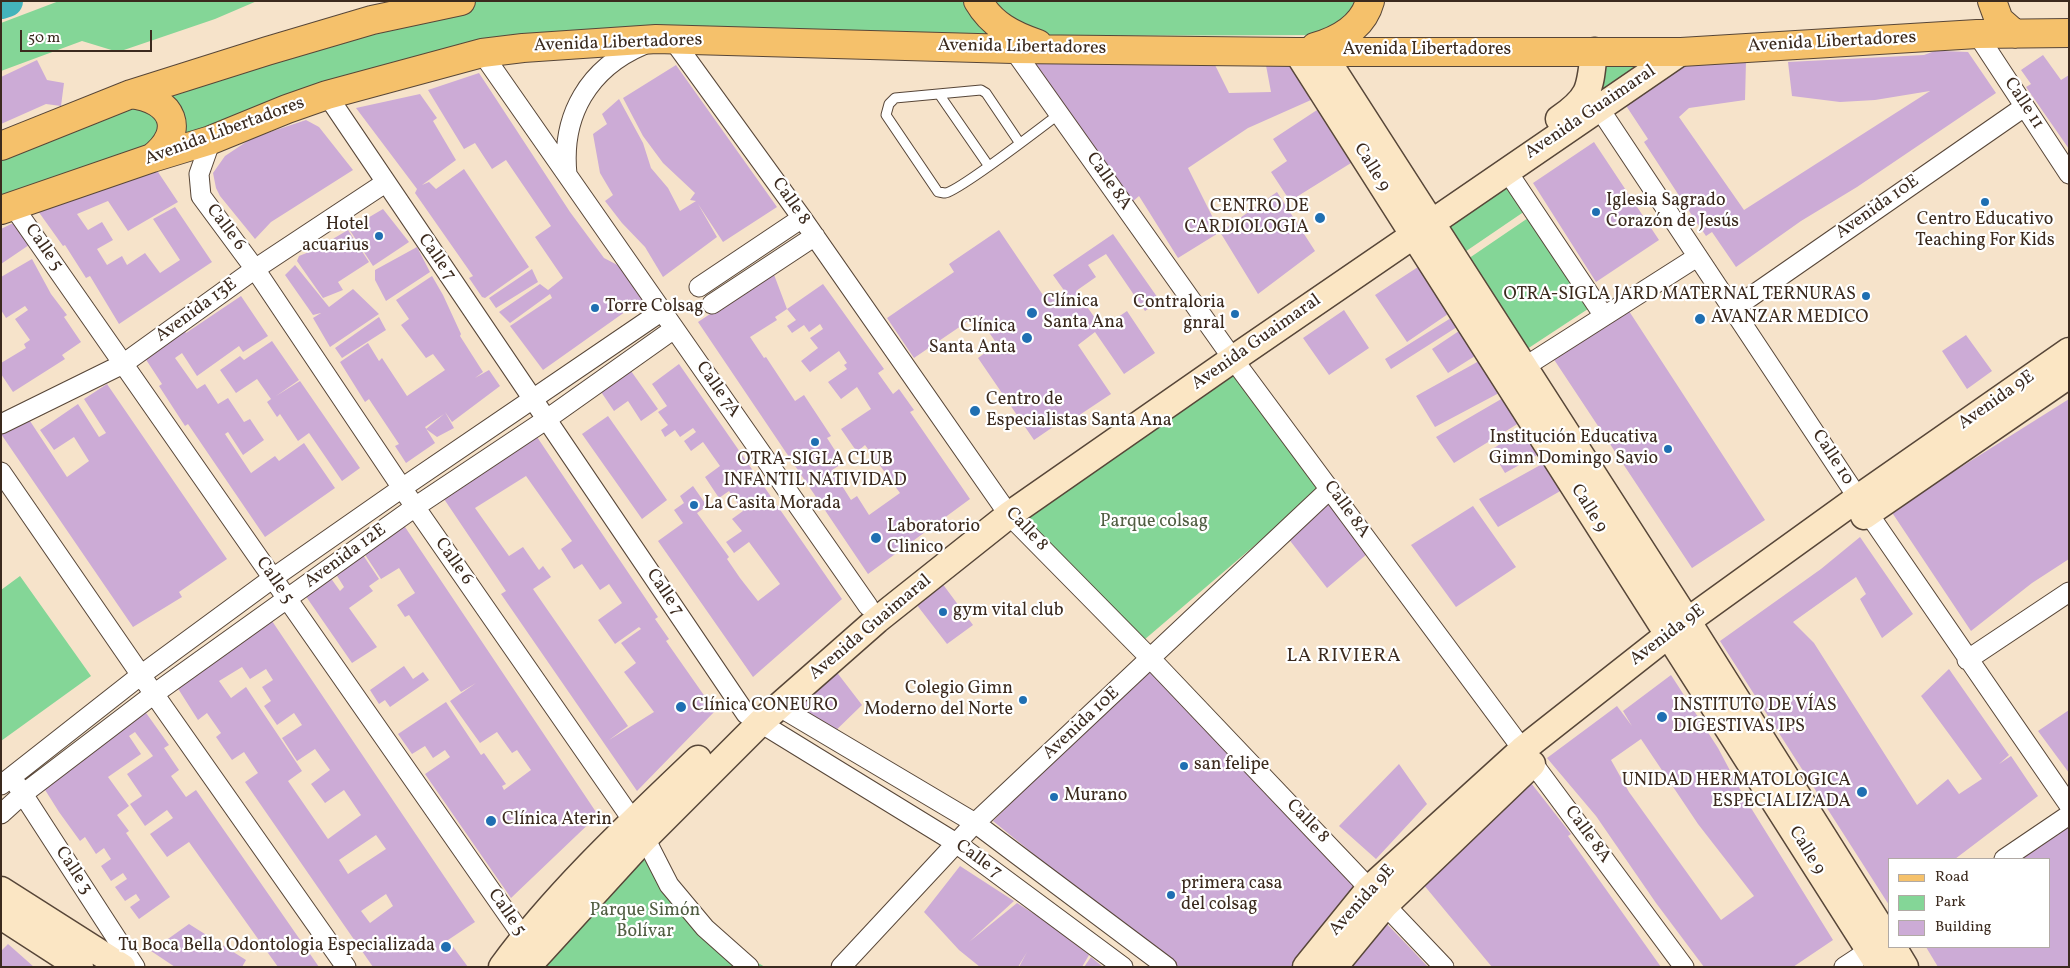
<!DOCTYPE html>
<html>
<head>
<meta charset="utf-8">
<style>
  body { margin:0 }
  #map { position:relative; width:2070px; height:968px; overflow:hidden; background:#f6e3ca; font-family:Vollkorn,serif }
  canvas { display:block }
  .frame { position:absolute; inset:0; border:2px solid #3b2a1e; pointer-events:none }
  .legend { position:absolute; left:1888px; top:858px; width:162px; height:90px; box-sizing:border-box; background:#fff; border:1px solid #b1aaa5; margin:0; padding:6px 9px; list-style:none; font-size:15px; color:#3b2a1e }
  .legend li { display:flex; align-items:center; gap:10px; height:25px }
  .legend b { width:25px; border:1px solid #b1aaa5 }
  .scale { position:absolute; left:20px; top:30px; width:132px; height:22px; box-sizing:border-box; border:2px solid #3b2a1e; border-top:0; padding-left:6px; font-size:15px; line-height:18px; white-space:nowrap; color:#3b2a1e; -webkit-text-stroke:4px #fff; paint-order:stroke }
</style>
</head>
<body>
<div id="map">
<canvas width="2070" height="968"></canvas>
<div class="frame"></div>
<ul class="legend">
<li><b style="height:6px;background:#f5c16b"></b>Road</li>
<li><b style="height:14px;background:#84d697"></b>Park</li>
<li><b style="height:14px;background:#ccabd6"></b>Building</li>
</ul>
<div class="scale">50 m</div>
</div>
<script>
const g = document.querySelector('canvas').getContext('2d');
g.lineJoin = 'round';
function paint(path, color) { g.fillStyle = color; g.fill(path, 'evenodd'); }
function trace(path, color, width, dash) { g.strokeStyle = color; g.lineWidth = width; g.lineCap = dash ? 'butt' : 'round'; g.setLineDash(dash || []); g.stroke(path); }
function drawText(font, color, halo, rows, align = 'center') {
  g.font = font + ' Vollkorn,serif'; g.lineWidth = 4.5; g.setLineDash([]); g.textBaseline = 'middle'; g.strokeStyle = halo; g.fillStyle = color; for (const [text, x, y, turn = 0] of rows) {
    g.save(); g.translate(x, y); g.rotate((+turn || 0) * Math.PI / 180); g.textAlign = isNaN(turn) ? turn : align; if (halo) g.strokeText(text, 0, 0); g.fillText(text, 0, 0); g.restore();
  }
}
const green = new Path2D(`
  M59,1H257L215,19L118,52L82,41L1,71V23Z
  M479,1H971L1005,40L482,50L169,148L159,97L371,24Z
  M986,1H1361L1326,35L1043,36L1001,23Z
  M1600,56L1663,58L1589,105Z
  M130,99L158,103L163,146L1,204V151Z
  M1509,184L1528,209L1456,258L1438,231Z
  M1531,216L1591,307L1518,355L1459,265Z
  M1234,366L1323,487L1144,640L1020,516Z
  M20,576L91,676L1,741V590Z
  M647,856L710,935L765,967H540Z`);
const river = new Path2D(`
  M1,3L7,1`);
const building = new Path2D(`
  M1943,48V51L1968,52L1996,93L1857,187L1801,221L1736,267L1712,232L1706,236L1693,217L1644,142L1648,139L1621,98L1671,66L1746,61L1745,100L1689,108L1679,117L1744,210L1930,91L1875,100L1840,102L1792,96L1788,62L1924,55Z
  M1210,55L1229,93L1271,92L1265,60L1287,62L1311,100L1248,128L1188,168L1220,232L1178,258L1139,196L1131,203L1026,56Z
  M2043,55L2061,80L2069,75V149L2026,87L2031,84L2021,70Z
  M37,60L47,80L64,83L61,106L46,104L1,124V77Z
  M676,65L777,207L723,242L698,204L717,237L663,277L645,247L622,223L605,201L613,195L600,173L593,134L607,124L602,114L619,99L643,143L651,168L668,188L680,211L696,201L690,200L695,193L663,163L643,136L623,98Z
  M479,73L570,212L604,258L629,271L646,297L543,370L510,326L552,298L550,294L510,323L499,312L540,284L548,290L563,278L535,237L551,226L506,160L492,169L475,143L464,149L428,90Z
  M420,94L437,118L433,121L456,160L422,185L429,182L436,189L464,169L529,267L485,298L482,297L469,278L473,276L415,193L417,189L356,108Z
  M1317,110L1351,163L1290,201L1271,172L1287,161L1273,139Z
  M306,120L319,127L353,170L271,222L255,239L220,196L216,188L213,173L225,156L252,138Z
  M1594,142L1659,240L1596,282L1533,183Z
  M156,169L178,202L128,231L108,201L77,214L88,230L102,222L113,240L97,249L107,265L122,256L127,265L145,253L160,273L180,260L153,219L175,207L212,262L119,324L90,276L86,278L65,245L63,246L38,211Z
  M1277,192L1315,251L1258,294L1220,232Z
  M383,209L409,242L373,266L349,229Z
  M15,222L29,245L1,264V229Z
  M348,230L369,262L338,282L343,290L323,298L297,261L299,256L314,250Z
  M999,230L1045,298L1055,291L1062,301L1068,296L1053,275L1113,234L1160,301L1145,311L1106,254L1088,265L1096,277L1076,291L1102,328L1127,311L1155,353L1124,374L1095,332L1078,345L1111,394L1072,420L1069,416L1034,440L978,358L997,344L977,315L914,358L887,318L954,272L949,264Z
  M417,247L430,272L386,301L375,280V270Z
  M32,259L51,294L67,315L64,317L81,342L62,355L65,359L13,392L1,374V363L26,348L24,344L30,340L15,319L28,310L25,306L6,318L1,310V277Z
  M295,265L329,307L353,289L379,314L330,347L313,318L321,313L313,315L285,275Z
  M1418,267L1448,314L1407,342L1375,295Z
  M532,269L538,282L496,308L489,298Z
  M773,272L787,309L775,317L777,320L750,337L764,358L766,357L795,401L804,395L831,436L827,438L843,463L832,470L851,500L857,496L869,515L900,493L865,445L857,452L841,429L871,409L857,387L841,399L828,382L847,369L844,365L847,363L839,351L810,372L801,361L818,348L810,338L823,329L820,324L809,332L804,325L792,333L787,326L796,320L787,309L823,284L884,369L878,373L893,394L899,389L914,410L910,412L970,499L868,574L698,322Z
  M432,276L443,295L461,334L460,336L483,372L475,378L489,370L500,386L452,422L445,412L454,428L437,437L426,429L444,414L425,427L435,443L406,463L395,446L399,444L369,399L365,402L340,362L368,343L379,361L382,358L407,396L445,370L433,354L426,358L401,325L409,319L396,300Z
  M241,296L268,336L243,352L239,346L197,376L182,353L175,358L197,389L205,384L218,404L228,398L244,422L250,419L264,440L243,455L228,432L225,434L251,473L275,456L279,461L304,443L335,488L265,537L188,424L185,426L159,386L162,384L143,355L182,327L186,333Z
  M1627,308L1765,520L1692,568L1553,358Z
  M1344,310L1369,348L1329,375L1303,338Z
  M379,317L386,330L342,358L335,348Z
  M1451,318L1457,327L1391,369L1385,359Z
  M1459,331L1475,356L1448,373L1432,349Z
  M1966,335L1992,371L1967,389L1942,351Z
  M272,341L299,380L276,396L300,381L360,468L342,481L309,433L298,441L280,414L277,417L267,402L271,399L257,379L236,393L220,370L240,356L244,360Z
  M1479,361L1499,393L1435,427L1416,396Z
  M626,364L658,409L641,421L628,401L614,411L597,386Z
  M679,364L842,599L753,677L658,541L683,523L674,510L684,503L680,496L693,486L707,506L697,513L729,557L727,559L740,578L758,601L780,584L749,542L734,553L726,542L742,531L732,519L743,511L729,491L719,498L705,477L720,466L703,442L691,451L684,441L696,432L693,428L680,437L675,430L665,437L661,430L668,425L658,412L667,406L652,384Z
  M107,384L227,559L179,592L182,597L133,627L1,434V429L28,418L67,477L89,461L74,437L54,450L40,430L78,404L99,437L106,433L84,399Z
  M1503,398L1519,423L1454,463L1436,437Z
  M2069,399V559L2032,583L1971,631L1891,511Z
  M608,416L667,500L642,519L582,434Z
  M1523,429L1539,454L1505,473L1491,450Z
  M533,431L658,617L655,619L669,639L666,641L715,711L637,791L501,594L506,591L440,493ZM526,476L572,541L561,549L574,569L582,564L600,590L609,584L622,603L598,620L615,644L639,627L641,629L621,643L636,663L624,672L654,712L609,740L628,726L533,589L551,577L543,566L539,570L523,547L509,556L475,508Z
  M1544,463L1562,490L1498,527L1479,499Z
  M1325,497L1367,554L1327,588L1284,533Z
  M1473,506L1516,567L1456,607L1411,545Z
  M401,521L598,815L511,898L425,774L450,757L445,750L433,758L425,746L412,754L398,734L446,702L481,755L484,753L506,784L502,786L504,790L531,770L517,750L512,753L497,732L480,743L450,701L476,683L461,692L409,615L405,617L397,605L415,593L399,568L381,579L362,550Z
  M1860,537L1913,614L1882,638L1860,599L1866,594L1856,577L1793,622L1814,643L1917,805L1948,779L1959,794L1982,779L1921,696L1949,669L2009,755L1999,764L2011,756L2038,796L1955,859H1889V905L1720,641L1821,569Z
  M361,552L379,579L369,586L373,591L349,608L377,647L352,663L305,595L330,577L340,591L344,587L334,571Z
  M939,579L973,625L947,644L913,600Z
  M270,618L475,922L448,940L468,967H373L245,782L258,773L244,752L232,760L216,737L221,733L207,713L198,720L177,687ZM242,667L250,679L266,669L273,680L262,687L271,701L264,706L277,725L294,713L302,725L282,738L297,761L315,749L330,770L311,784L325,803L344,790L361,815L328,839L288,781L302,771L246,687L231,698L219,681ZM376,835L386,849L348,874L339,860ZM386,894L393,906L370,923L361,911Z
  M1153,661L1364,883L1296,967H1172L993,821Z
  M404,666L413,679L423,672L429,680L390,707L385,700L379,704L370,690Z
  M832,666L862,705L827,739L776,713Z
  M1671,675L1718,748L1743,795L1833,940L1793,967H1704L1656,903L1596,816L1547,758L1617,706L1632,726L1623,711ZM1641,739L1698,824L1754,896L1721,920L1629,792L1611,760Z
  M144,710L169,745L164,748L179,770L171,776L186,797L196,790L319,967H278L189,842L167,857L150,834L173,818L167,810L145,826L130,804L142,796L127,774L153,756L135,732L129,736L141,754L108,777L129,806L117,815L129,831L126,833L170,897L139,919L130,907L140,900L136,894L125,901L115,887L127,879L123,873L111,881L101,866L111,859L104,848L96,854L85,837L80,841L59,812L42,785Z
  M2069,710V773L2038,731Z
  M1399,764L1427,804L1376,859L1339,826Z
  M1531,783L1571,834L1568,836L1661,967H1492L1423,884Z
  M2069,819V967H1938L1926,947H2049V859H2016Z
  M960,866L1014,901L969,942L1017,903L1047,922L1089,955L1082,967H1019L1027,952L1018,967H980L959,950L924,912Z
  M1386,923L1414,952L1428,967H1346Z
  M189,924L246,960L242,967H175L151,951Z
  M8,944L34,967H1V951Z
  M1091,957L1103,967H1084Z`);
const lane = new Path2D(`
  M939,94L988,165
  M1019,142L986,93L981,90L895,98L889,104L886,115L938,192C940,192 943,193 945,193C958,192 1043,126 1059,114`);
const street = new Path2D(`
  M1977,34L2069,174
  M673,40L802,218L1009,515L1151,659L1444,967
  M1013,49L1233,359L1684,967
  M482,53L868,606
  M327,95L746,714L956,843L1123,967
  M1599,108L1868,513L2069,805
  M211,140L199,174L201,196L255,269L402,488L645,838L669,885L705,928L749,967
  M1507,171L1604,316
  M567,174C561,115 589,68 643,45
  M13,206L531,948
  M699,287L802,218
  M712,304L815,236
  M1733,309L2024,107
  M1515,373L1697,257
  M1,424L123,364L255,269L385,183
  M1,472L154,694L346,967
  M1967,660L2069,592
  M778,706L975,823L1167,967
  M1,785L141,675L273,578L402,488L662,311
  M17,785L135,967
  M1,814L23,794L154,694L415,507L547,419L674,329
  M2004,859L2069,815
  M841,967L975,823L1330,489
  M1844,967L1879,944`);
const secondary = new Path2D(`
  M1321,51L1688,622L1889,941
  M1297,52L1880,967
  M1559,119C1591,97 1590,88 1594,51
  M1864,516L2069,375
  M1,890L122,967
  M1,916L80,967
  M1893,947L1905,967
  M502,967C556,893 631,823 698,759
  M527,967L645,838L761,722L877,620L1009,515L1233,359L1681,52
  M1306,967L1370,888L1522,750L1668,635L1858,498L2069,351
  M1334,967L1385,905L1532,764`);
const primary = new Path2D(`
  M978,1C992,25 1012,35 1038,44
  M1992,1L1999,20L2015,34
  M1315,47C1339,40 1363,27 1370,1
  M131,94C173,99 187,131 152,158
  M1,146L131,94L267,51L372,20L461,1
  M1,210L152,158L211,140L287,109L327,95L482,53L523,48L656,39L1013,49L1297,52H1681L1977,34L2069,33`);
const markers = [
  [1985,202,5,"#1f6fb2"],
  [1596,212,5,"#1f6fb2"],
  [1320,218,6,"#1f6fb2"],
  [379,236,5,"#1f6fb2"],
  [1866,296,5,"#1f6fb2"],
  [595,308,5,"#1f6fb2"],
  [1032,313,6,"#1f6fb2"],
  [1235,314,5,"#1f6fb2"],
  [1700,319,6,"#1f6fb2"],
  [1027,338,6,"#1f6fb2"],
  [975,411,6,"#1f6fb2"],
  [815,442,5,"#1f6fb2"],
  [1668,449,5,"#1f6fb2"],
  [694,505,5,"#1f6fb2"],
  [876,538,6,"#1f6fb2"],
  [943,612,5,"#1f6fb2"],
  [1023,700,5,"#1f6fb2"],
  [681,707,6,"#1f6fb2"],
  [1662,717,6,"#1f6fb2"],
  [1184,766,5,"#1f6fb2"],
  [1862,792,6,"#1f6fb2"],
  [1054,797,5,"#1f6fb2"],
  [491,821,6,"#1f6fb2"],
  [1171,895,5,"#1f6fb2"],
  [446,947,6,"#1f6fb2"]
];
const streetNames = [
  ["Avenida Libertadores",1832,43,-3],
  ["Avenida Libertadores",618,44,-2],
  ["Avenida Libertadores",1022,48,1],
  ["Avenida Libertadores",1427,51],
  ["Calle 11",2023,104,57],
  ["Avenida Guaimaral",1591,113,-34],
  ["Avenida Libertadores",225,132,-20],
  ["Calle 9",1371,168,58],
  ["Calle 8A",1108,182,55],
  ["Calle 8",790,202,55],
  ["Avenida 10E",1878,208,-35],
  ["Calle 6",225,228,53],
  ["Calle 5",43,248,55],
  ["Calle 7",436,258,55],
  ["Avenida 13E",197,311,-36],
  ["Avenida Guaimaral",1257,343,-35],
  ["Calle 7A",717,390,55],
  ["Avenida 9E",1997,401,-35],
  ["Calle 10",1832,458,57],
  ["Calle 9",1588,509,58],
  ["Calle 8A",1346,510,54],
  ["Calle 8",1026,530,47],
  ["Avenida 12E",346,557,-36],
  ["Calle 6",453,562,55],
  ["Calle 5",274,581,55],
  ["Calle 7",664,593,56],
  ["Avenida Guaimaral",871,628,-40],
  ["Avenida 9E",1668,636,-37],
  ["Avenida 10E",1082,724,-43],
  ["Calle 8",1307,822,46],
  ["Calle 8A",1587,835,54],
  ["Calle 9",1806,851,58],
  ["Calle 7",978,860,36],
  ["Calle 3",73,871,57],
  ["Avenida 9E",1363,901,-48],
  ["Calle 5",506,913,55]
];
const poiNames = [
  ["Iglesia Sagrado",1606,202],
  ["Corazón de Jesús",1606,223],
  ["CENTRO DE",1309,208,"right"],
  ["CARDIOLOGIA",1309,229,"right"],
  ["Centro Educativo",1985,221,"center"],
  ["Teaching For Kids",1985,242,"center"],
  ["Hotel",369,226,"right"],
  ["acuarius",369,247,"right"],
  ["OTRA-SIGLA JARD MATERNAL TERNURAS",1856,296,"right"],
  ["Clínica",1043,303],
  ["Santa Ana",1043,324],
  ["Contraloria",1225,304,"right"],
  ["gnral",1225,325,"right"],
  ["Torre Colsag",605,308],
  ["AVANZAR MEDICO",1711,319],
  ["Clínica",1016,328,"right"],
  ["Santa Anta",1016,349,"right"],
  ["Centro de",986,401],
  ["Especialistas Santa Ana",986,422],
  ["Institución Educativa",1658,439,"right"],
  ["Gimn Domingo Savio",1658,460,"right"],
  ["OTRA-SIGLA CLUB",815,461,"center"],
  ["INFANTIL NATIVIDAD",815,482,"center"],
  ["La Casita Morada",704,505],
  ["Laboratorio",887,528],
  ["Clinico",887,549],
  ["gym vital club",953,612],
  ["Colegio Gimn",1013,690,"right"],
  ["Moderno del Norte",1013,711,"right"],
  ["Clínica CONEURO",692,707],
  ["INSTITUTO DE VÍAS",1673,707],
  ["DIGESTIVAS IPS",1673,728],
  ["san felipe",1194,766],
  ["UNIDAD HERMATOLOGICA",1851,782,"right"],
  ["ESPECIALIZADA",1851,803,"right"],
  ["Murano",1064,797],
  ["Clínica Aterin",502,821],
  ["primera casa",1181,885],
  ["del colsag",1181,906],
  ["Tu Boca Bella Odontologia Especializada",435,947,"right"]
];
const parkNames = [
  ["Parque colsag",1154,523],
  ["Parque Simón",645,912],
  ["Bolívar",645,933]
];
const neighbourhoodNames = [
  ["LA RIVIERA",1344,658]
];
paint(green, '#84d697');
trace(river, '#44b4bb', 32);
paint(building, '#ccabd6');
trace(lane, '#574638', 11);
trace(street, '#574638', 21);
trace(secondary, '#574638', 29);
trace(primary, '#574638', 30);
trace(lane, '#fff', 9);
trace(street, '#fff', 19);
trace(secondary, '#fbe6c4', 26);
trace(primary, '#f5c16b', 28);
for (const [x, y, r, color] of markers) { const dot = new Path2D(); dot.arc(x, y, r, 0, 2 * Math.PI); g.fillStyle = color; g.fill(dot); trace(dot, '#fff', 2); }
drawText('18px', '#3b2a1e', '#fff', streetNames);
drawText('18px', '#3b2a1e', '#fff', poiNames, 'left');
drawText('18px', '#515e42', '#fff', parkNames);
g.letterSpacing = '1px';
drawText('19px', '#3b2a1e', '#fff', neighbourhoodNames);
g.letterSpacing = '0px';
</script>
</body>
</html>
